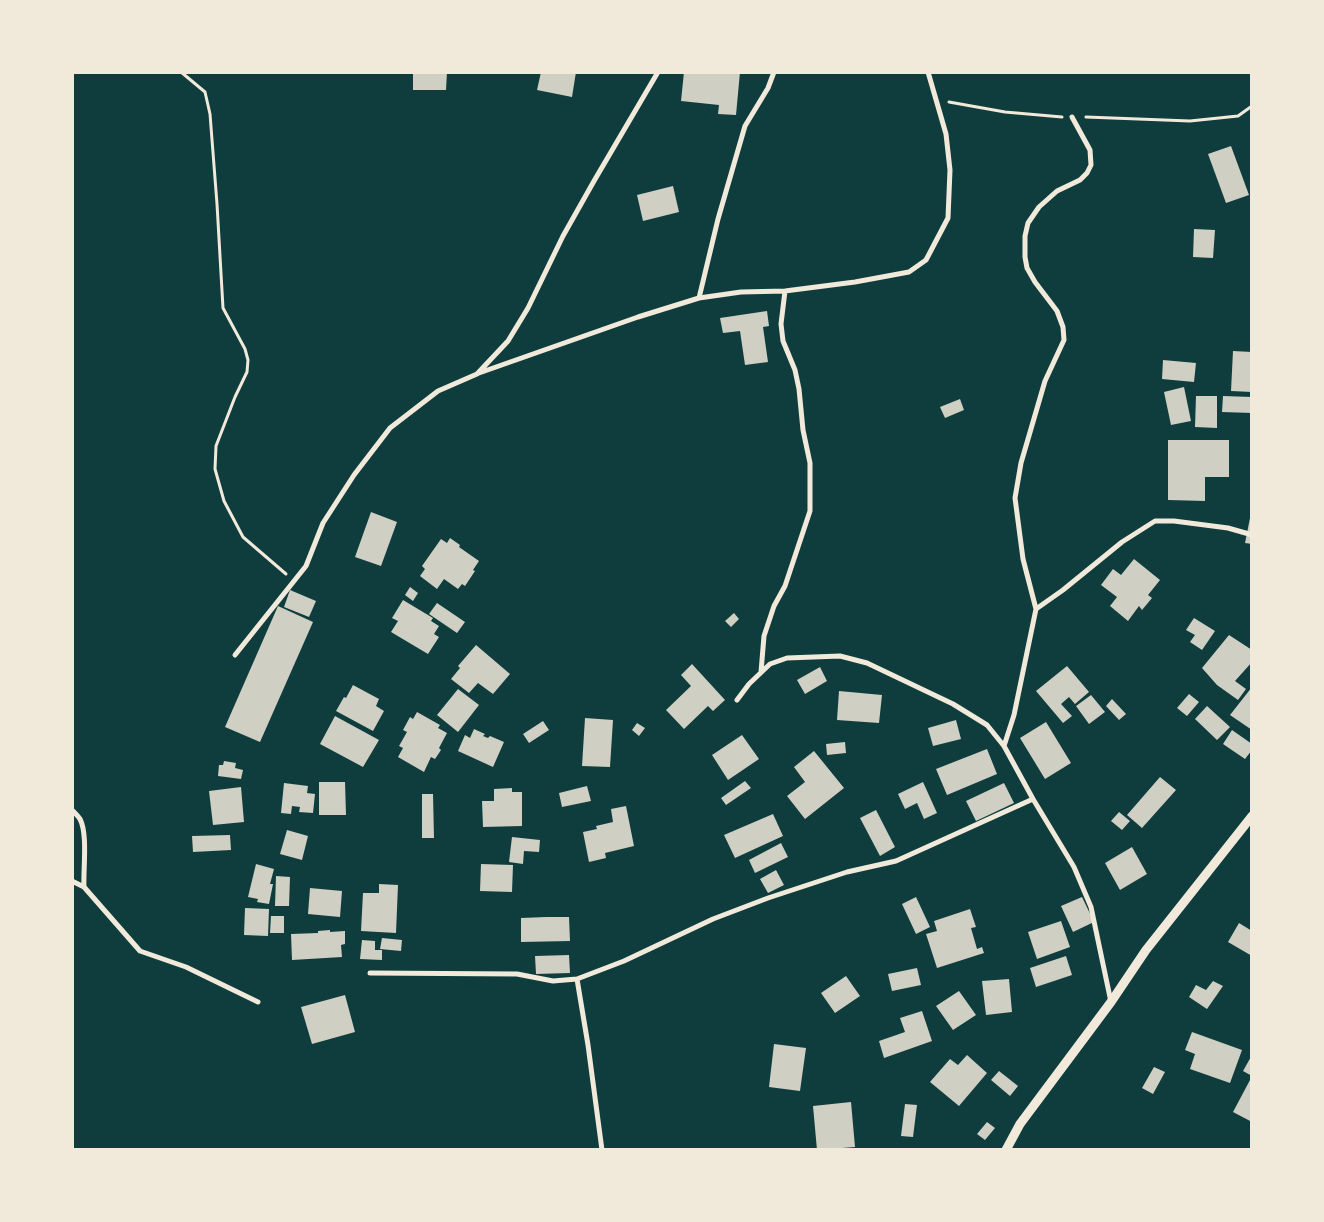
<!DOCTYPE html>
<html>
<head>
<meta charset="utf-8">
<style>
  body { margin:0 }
  #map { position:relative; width:1324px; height:1222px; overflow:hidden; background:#0f3d3e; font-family:"DM Sans",sans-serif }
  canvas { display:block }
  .frame { position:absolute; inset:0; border:74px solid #f1e9da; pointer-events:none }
</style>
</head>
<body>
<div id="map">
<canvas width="1324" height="1222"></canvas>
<div class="frame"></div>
</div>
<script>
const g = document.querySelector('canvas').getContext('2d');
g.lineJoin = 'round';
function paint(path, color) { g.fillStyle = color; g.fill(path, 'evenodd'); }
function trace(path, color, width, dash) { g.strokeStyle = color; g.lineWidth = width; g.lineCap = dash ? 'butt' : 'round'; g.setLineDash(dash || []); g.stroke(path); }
const building = new Path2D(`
  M413,72H447L446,90H413Z
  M541,72H576L572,97L537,90Z
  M684,72H740L736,115L718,114L719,105L681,101Z
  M1231,146L1249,195L1226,203L1208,154Z
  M673,186L679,212L643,221L637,195Z
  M1194,229L1215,230L1213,258L1193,257Z
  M767,311L769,326L763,327L768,362L745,365L740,331L723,333L720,318Z
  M1233,351L1252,352V392L1231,391Z
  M1163,360L1196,363L1194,382L1162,379Z
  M1184,387L1191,421L1171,425L1164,392Z
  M1196,396H1217V428L1195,427Z
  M1223,396L1252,397V413L1222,412Z
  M960,399L964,410L945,418L940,407Z
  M1168,440H1229V477H1205V501L1168,500Z
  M371,512L397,522L381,566L355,557Z
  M1250,518H1252V544L1245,543Z
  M450,538L460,545L459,547L479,561L473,570L475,571L465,586L462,584L458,589L444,579L437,589L420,576L425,569L422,566L441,539L447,543Z
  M1134,559L1160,580L1148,595L1152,598L1142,610L1139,606L1128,621L1110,606L1117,597L1101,585L1113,569L1121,575Z
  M410,587L418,593L413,601L405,595Z
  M290,590L316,601L309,617L284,607Z
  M403,600L433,618L431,621L439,626L434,634L439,637L428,654L391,632L398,621L392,618Z
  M437,603L465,622L457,633L429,614Z
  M278,606L313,622L260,742L225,727Z
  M734,613L739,619L731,627L725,621Z
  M1194,618L1215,631L1202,650L1190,642L1195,635L1186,630Z
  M1229,635L1252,650V662L1235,681L1246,689L1238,700L1217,685L1202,668Z
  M476,645L510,674L493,694L478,683L469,693L451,679L460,668L458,666Z
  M692,664L725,700L713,711L708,706L684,729L666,710L691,686L681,675Z
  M1067,666L1089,692L1075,704L1069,697L1061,704L1072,716L1063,723L1036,691Z
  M820,667L827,681L805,694L797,680Z
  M353,685L379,699L376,706L384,711L373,731L336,711L344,697L346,698Z
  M1252,687V730L1230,715Z
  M458,689L479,705L458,732L437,715Z
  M839,691L882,695L879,723L837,720Z
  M1189,694L1199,702L1187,716L1177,708Z
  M1091,695L1105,712L1089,724L1076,706Z
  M1112,699L1126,714L1119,720L1106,706Z
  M1207,706L1230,727L1217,740L1195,719Z
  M417,712L440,725L438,728L447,733L439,748L441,750L435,759L431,757L424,772L398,757L403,748L399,746L407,732L403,730L410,717L413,719Z
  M335,716L379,740L363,767L320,744Z
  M585,718L613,720L610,767L582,766Z
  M956,720L961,739L933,746L928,728Z
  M543,721L549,730L529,743L523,734Z
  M1046,722L1071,763L1045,779L1020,738Z
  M637,723L645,728L639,736L632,730Z
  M474,729L485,734L483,736L488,738L490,736L504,742L493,767L458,751L465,735L470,738Z
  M1232,730L1252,744V750L1245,759L1223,744Z
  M742,735L759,759L728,780L712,755Z
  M845,742L846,753L827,755L826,744Z
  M987,749L997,774L947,795L936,769Z
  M814,751L844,788L805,819L787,796L805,782L794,767Z
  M224,761L236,763L235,768L243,770L241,779L218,776L219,765H223Z
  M1160,777L1176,790L1142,828L1127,815Z
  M745,781L751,788L726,805L721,798Z
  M319,782H345L346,815H319Z
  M923,782L937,813L924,819L917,803L905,809L898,794Z
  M284,783L308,786L307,793L315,794L313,813L299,812L300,807L292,806L291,814L281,813Z
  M1004,783L1014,803L976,821L966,801Z
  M587,786L591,801L562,807L559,793Z
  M241,787L244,822L213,825L209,791Z
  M512,788V792H522V826L483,827L482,801H494V789Z
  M422,794H433L434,838H422Z
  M626,806L634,846L605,853L606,858L589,862L583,832L597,829L596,826L613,822L611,809Z
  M876,810L895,847L880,856L860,818Z
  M1119,812L1130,821L1122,830L1111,821Z
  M773,814L783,836L735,858L724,835Z
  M287,830L308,836L302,860L280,854Z
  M230,835L231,850L193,852L192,836Z
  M512,837L540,840L539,852L524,851L523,864L509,862Z
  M781,843L788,857L755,873L749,860Z
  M1132,847L1147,874L1120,890L1105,863Z
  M256,864L274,869L270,884H273L269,904L257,902L258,899L248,897Z
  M481,864L513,865L512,892L480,891Z
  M776,870L784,885L768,893L760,879Z
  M276,876L290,877L289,906H275Z
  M379,884L398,885L396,933L361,931L363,893H379Z
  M310,888L342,891L340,917L308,914Z
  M916,897L930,927L916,934L902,904Z
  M1082,897L1094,922L1073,932L1061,906Z
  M245,908L269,909L268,936L244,935Z
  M970,909L976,927L971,928L977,949L982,947L984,953L937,968L926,934L937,931L934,921Z
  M271,916H284V933H270Z
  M546,917H569L570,941L521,942V918Z
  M1061,921L1070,947L1037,959L1028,932Z
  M1239,923L1252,931V956L1228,942Z
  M330,930V932L345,931V944L341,945L342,957L292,960L291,934L318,933V931Z
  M382,938L402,940L401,951L380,949Z
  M362,940L375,941V950H382V960L360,959Z
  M569,955L570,973L536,974L535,956Z
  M1066,956L1072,975L1036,987L1030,968Z
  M917,968L921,985L892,991L888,974Z
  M846,976L860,996L835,1013L821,993Z
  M1009,979L1012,1012L986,1015L982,981Z
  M1213,981L1223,986L1207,1009L1189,997L1196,985L1206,990Z
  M959,991L976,1015L953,1030L936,1006Z
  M345,995L355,1032L312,1044L301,1007Z
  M922,1011L932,1041L884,1058L879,1041L905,1032L900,1018Z
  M1192,1032L1242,1050L1230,1083L1190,1069L1195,1054L1185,1050Z
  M774,1044L806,1048L800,1091L769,1087Z
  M967,1055L987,1073L959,1106L930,1082L950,1059L958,1065Z
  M1252,1055V1076L1243,1071Z
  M1154,1067L1165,1072L1153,1094L1142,1088Z
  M999,1071L1018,1086L1010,1096L991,1080Z
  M1250,1080L1252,1081V1122L1233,1112Z
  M851,1102L855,1147L817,1150L813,1106Z
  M905,1104L917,1105L913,1137L901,1136Z
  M987,1122L995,1128L985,1140L977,1134Z`);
const path = new Path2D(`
  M181,72L205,92L210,114L217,204L223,308L245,349L248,360L247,372L235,397L216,446L215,469L224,501L243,537L286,574
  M949,102L1005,112L1062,117
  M1086,117L1190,121L1238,116L1252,106`);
const minor = new Path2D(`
  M699,298L718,219L745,126L768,88L774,72
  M479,373L638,317L699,298L741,292L785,291L855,282L909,272L926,260L948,218L950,170L946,134L928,72
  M1036,609L1023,559L1015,498L1021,463L1045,381L1064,340L1063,327L1057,311L1035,282L1027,268L1025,257V236L1028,223L1039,207L1057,191L1080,180L1087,173L1091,165L1090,150L1072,117
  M235,655L306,566L323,523L354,475L390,428L438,391L477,374L508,341L528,308L563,236L594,181L658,72
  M761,672L764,636L774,606L785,586L810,511V463L803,430L799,389L795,370L783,341L781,324L785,291
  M737,700L749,684L770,664L787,658L840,656L867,663L953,704L987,725L1004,746L1033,799L1074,867L1091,907L1111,1002
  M1004,746L1014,715L1036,609L1063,590L1122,542L1155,521H1174L1228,528L1249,534L1252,536
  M72,810C75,813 78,816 80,819C88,834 83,870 84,887
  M72,881L84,887L140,951L186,967L258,1002
  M370,973L517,974L553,981L577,979L624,961L713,919L768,898L847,872L896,861L1033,799
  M577,979L588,1045L602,1150`);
const tertiary = new Path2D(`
  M1006,1150L1020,1124L1111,1002L1146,950L1252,816`);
paint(building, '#cfcfc3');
trace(path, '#f1e9da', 3);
trace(minor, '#f1e9da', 5);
trace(tertiary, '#f1e9da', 9);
</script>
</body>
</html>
